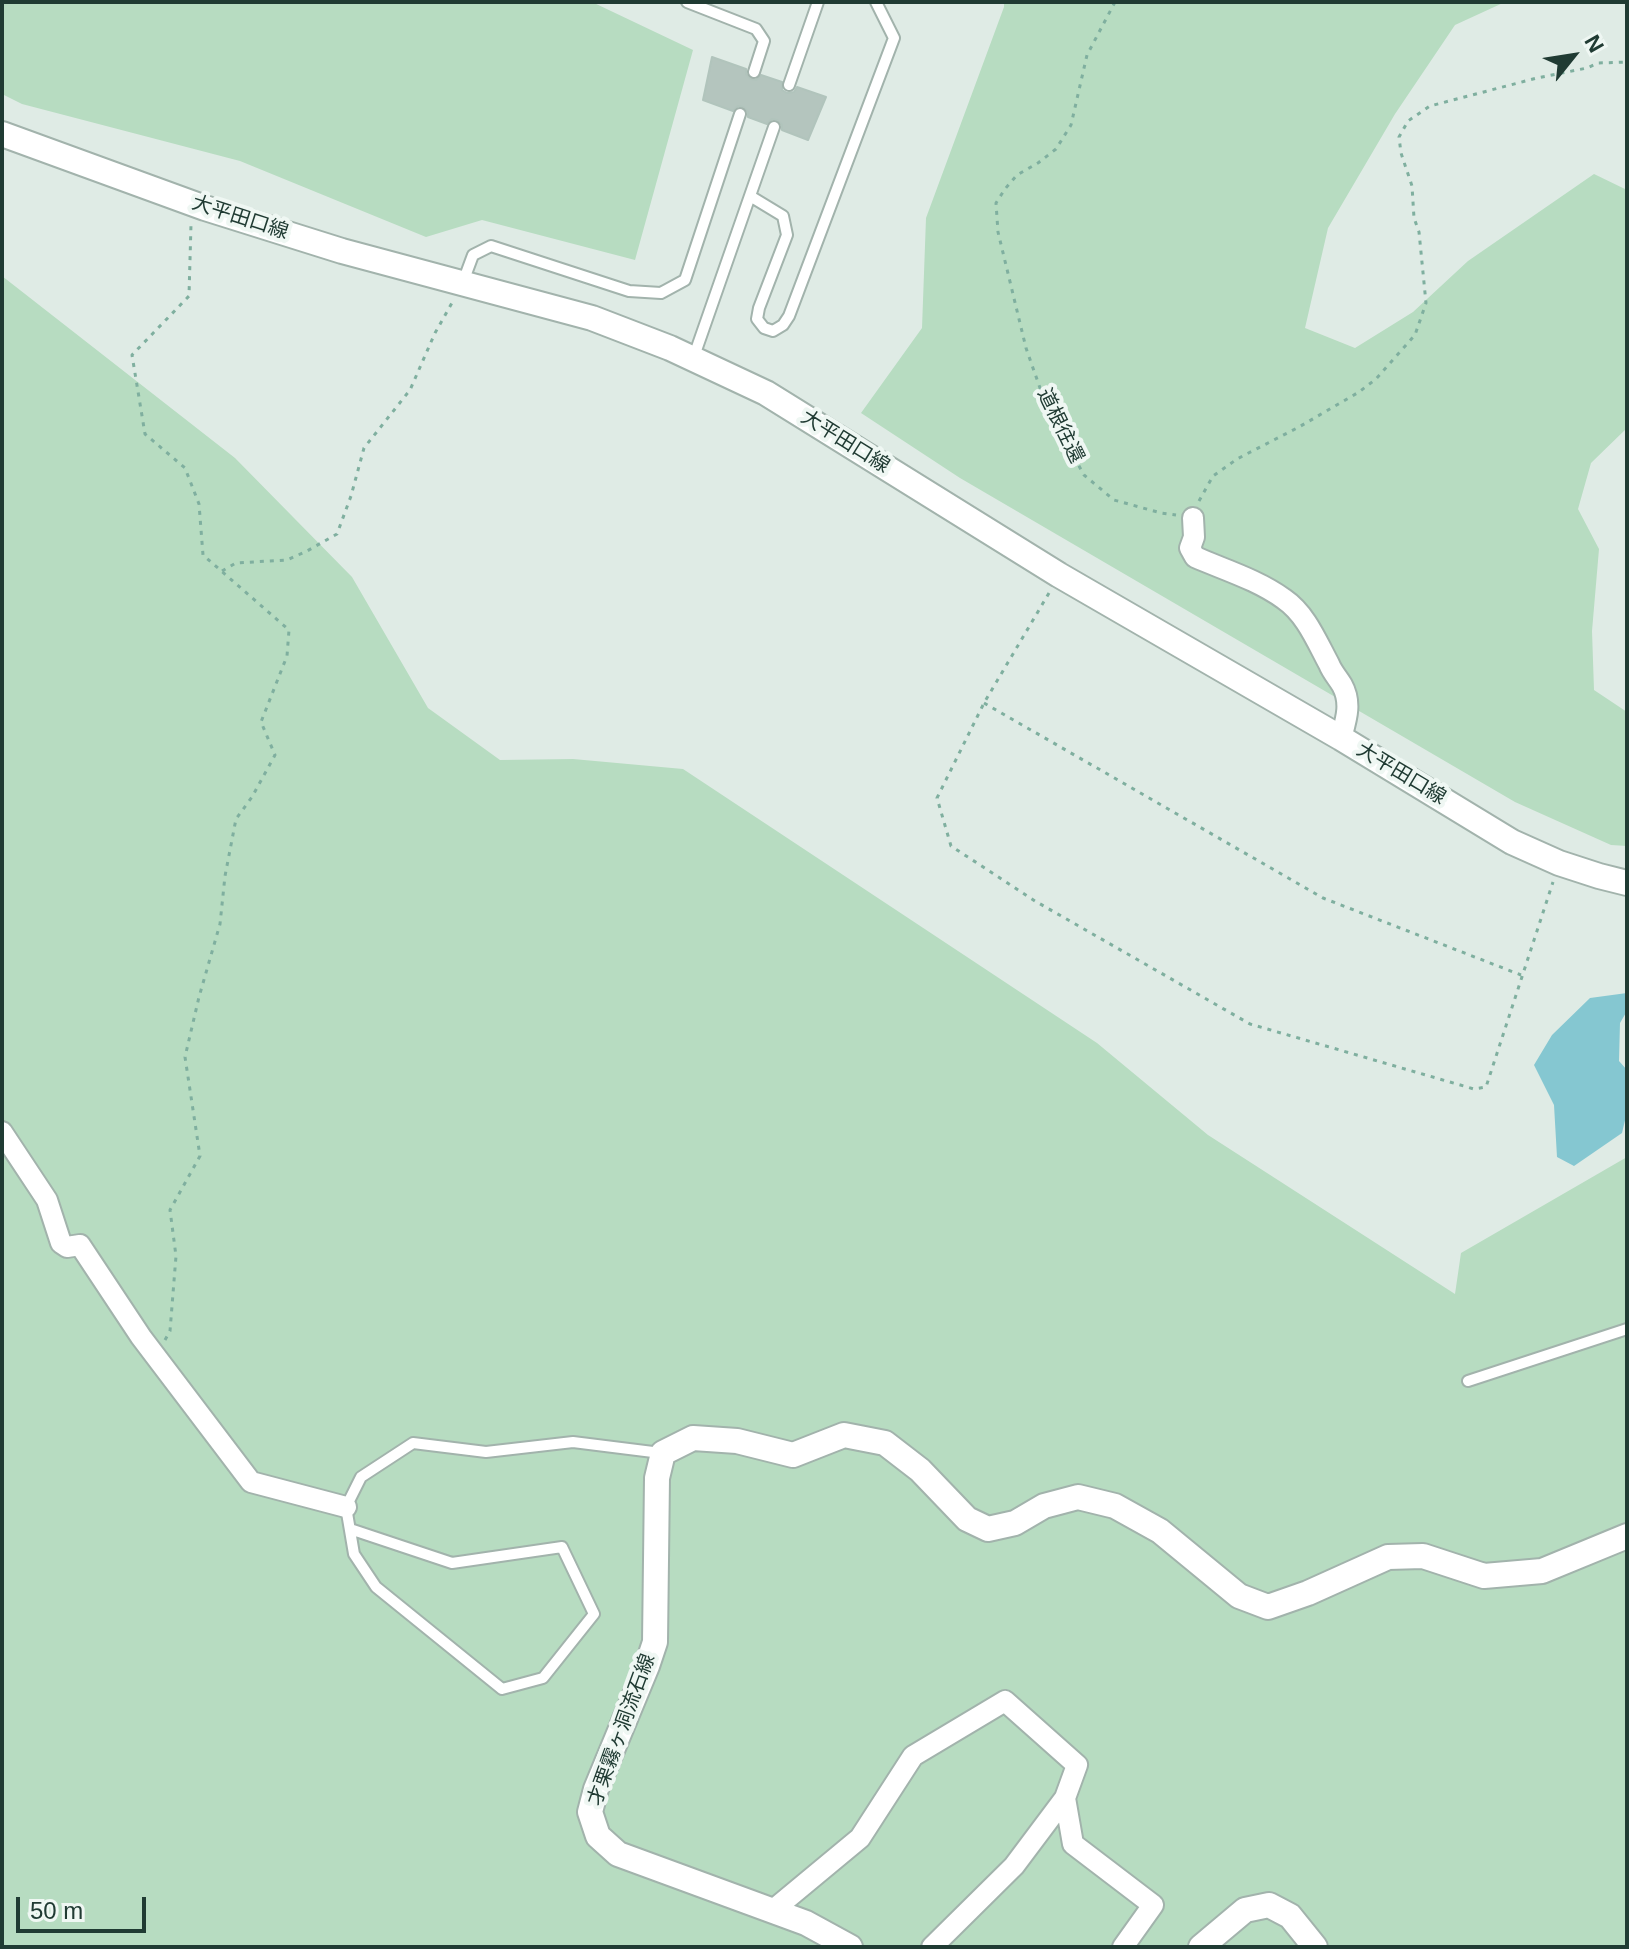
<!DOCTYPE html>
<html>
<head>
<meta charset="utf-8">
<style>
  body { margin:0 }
  #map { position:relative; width:1629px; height:1949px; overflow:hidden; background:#dfebe5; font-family:Arial,sans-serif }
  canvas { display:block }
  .frame { position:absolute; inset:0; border:4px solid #203b33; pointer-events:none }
  .north { position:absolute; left:1533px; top:16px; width:80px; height:80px; -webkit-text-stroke:6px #eff7f3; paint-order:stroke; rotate:60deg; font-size:22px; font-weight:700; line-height:32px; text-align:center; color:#203b33 }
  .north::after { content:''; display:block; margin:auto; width:28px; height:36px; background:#203b33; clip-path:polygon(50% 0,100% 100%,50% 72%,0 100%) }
  .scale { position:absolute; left:16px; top:1897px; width:130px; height:36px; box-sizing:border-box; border:4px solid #203b33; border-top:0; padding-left:10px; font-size:24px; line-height:28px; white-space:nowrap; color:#203b33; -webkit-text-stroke:6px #eff7f3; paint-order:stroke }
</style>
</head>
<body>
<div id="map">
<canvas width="1629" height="1949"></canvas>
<div class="frame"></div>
<div class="north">N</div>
<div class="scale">50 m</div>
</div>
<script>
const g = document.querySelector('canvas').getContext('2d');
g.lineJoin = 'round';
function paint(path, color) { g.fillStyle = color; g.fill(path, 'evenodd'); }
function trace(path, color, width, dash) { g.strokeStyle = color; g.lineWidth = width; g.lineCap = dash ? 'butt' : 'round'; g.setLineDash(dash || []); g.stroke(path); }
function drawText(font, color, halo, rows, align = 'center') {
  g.font = font + ' Arial,"Noto Sans JP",sans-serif'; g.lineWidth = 8; g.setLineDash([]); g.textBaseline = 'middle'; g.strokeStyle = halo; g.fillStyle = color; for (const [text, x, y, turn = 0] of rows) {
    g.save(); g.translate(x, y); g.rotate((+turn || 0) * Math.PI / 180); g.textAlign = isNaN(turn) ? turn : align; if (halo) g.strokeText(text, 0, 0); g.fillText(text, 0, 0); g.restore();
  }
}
const green = new Path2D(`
  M2,2H592L693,50L635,260L482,220L426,237L240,161L22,104L2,94Z
  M1004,2H1505L1455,25L1395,114L1328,228L1305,328L1355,348L1413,312L1468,261L1594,174L1627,190V428L1591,463L1578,509L1599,549L1592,631L1594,690L1627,712V846L1611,845L1515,802L960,478L861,413L922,328L926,218L1004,7Z
  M2,276L235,458L352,577L428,708L500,760L573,759L683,769L1097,1043L1208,1135L1455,1294L1461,1253L1627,1157V1947H2Z`);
const water = new Path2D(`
  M1627,993V1011L1620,1023L1619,1061L1627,1070V1112L1622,1133L1574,1166L1557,1157L1554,1105L1534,1065L1552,1035L1590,998Z`);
const building = new Path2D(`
  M712,57L746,69V74L751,79L756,80L761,75L782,82V90L787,93L794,92L797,87L826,97L808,140L782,130V125L777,120L772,119L767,124L748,117V112L743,107L738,106L733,111L703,100Z`);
const path = new Path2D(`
  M1115,2L1087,55L1071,125L1056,149L1038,163L1017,175L1005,189L996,203L998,232L1026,348L1047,408L1084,475L1114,500L1161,513L1176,515
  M1199,501L1213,476L1237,459L1299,427L1359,392L1376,379L1415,335L1426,303L1419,232L1414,218L1412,186L1401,153L1399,137L1408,121L1430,106L1537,78L1587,68L1598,63L1627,62
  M222,571L236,563L287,560L307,551L337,534L351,496L364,448L410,390L435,333L453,301
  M1049,593L984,703L937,798L951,846L1035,901L1250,1024L1474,1089L1486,1087L1553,882
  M984,703L1323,898L1521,975
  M165,1340L170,1331L176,1256L170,1210L200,1156L185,1057L199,997L220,924L225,876L236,819L252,797L275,755L261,722L287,656L289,630L203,555L199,504L185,468L145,434L132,355L189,296L191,224`);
const service = new Path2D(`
  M687,2L756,29L764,41L754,72
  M789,85L818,2
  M750,196L783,216L787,235L759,308L757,319L764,328L773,331L783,325L789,316L894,38L876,2
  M463,282L473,255L491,246L629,291L661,293L685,280L740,114
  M693,359L774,127
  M1468,1381L1627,1329
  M350,1529L452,1563L562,1547L594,1614L543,1678L502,1689L376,1587L354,1554L346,1507L361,1477L413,1443L486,1452L573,1442L661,1453`);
const minor = new Path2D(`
  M1193,518L1194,537L1190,548L1195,557C1225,570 1258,580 1284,599C1306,614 1317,642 1329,664C1332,672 1338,678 1342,685C1352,703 1346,720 1341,738
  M2,1132L47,1200L61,1243L67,1247L80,1245L141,1337L251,1482L346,1507
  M1065,1798L1073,1844L1153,1905L1123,1947
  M772,1911L860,1838L913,1756L1005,1701L1077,1765L1065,1798L1014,1866L932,1947`);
const tertiary = new Path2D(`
  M2,134L205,208L342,251L592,318L670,348L766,393L1059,575L1341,738L1512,842L1559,863L1599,876L1627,883
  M850,1947L806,1923L618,1854L598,1836L590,1812L596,1789L647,1666L655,1642L657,1478L663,1453L693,1438L737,1441L793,1455L844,1435L885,1443L920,1470L967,1519L988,1529L1015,1523L1044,1506L1078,1497L1115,1506L1160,1531L1239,1596L1268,1607L1308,1593L1388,1557L1423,1556L1484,1576L1542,1571L1627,1536
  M1201,1947L1245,1910L1269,1905L1290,1916L1315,1947`);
const streetNames = [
  ["大平田口線",240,218,18],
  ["道根往還",1060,426,64],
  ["大平田口線",845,442,32],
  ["大平田口線",1401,774,31],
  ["才栗霧ヶ洞流石線",622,1730,-70]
];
paint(green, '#b7dcc1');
paint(water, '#85c7d1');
paint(building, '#b4c5be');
trace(building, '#b1c4bc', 2);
trace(service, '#a2b3ac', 14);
trace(minor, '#a2b3ac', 24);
trace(tertiary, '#a2b3ac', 28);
trace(path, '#7faf9f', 3, [4, 6]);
trace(service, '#fff', 10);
trace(minor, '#fff', 20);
trace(tertiary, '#fff', 24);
drawText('20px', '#203b33', '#eff7f3', streetNames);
</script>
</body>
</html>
